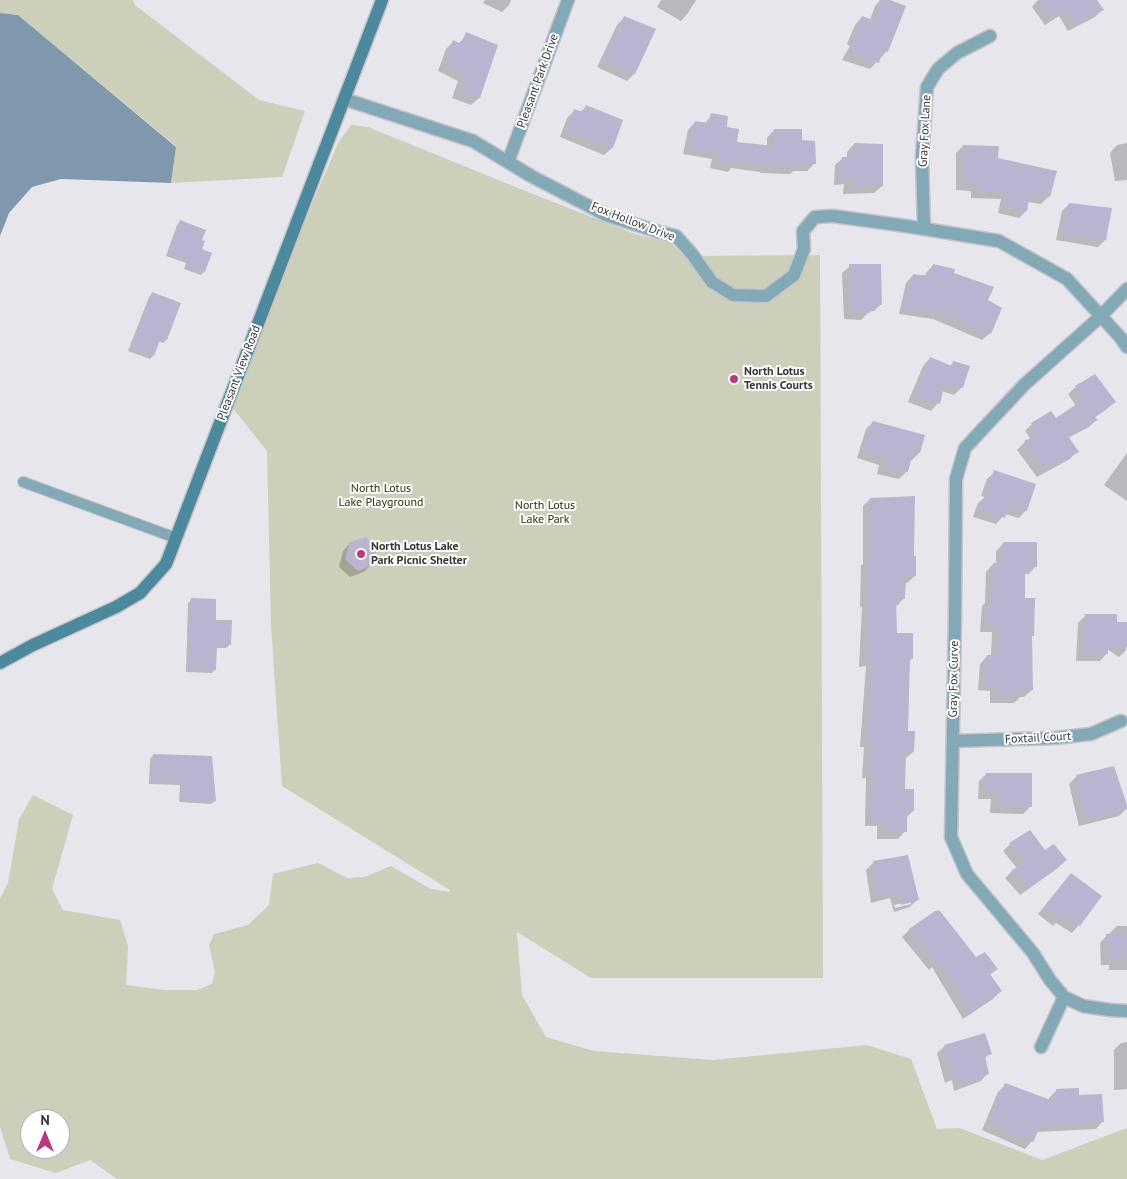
<!DOCTYPE html>
<html>
<head>
<meta charset="utf-8">
<style>
  body { margin:0 }
  #map { position:relative; width:1127px; height:1179px; overflow:hidden; background:#e8e6ed; font-family:"PT Sans",sans-serif }
  canvas { display:block }
  .north { position:absolute; left:20px; top:1109px; width:50px; height:50px; box-sizing:border-box; background:#fff; border:1px solid #afaeaf; border-radius:50%; rotate:0deg; font-size:14px; font-weight:700; line-height:20px; text-align:center; color:#363537 }
  .north::after { content:''; display:block; margin:auto; width:18px; height:22px; background:#ba3881; clip-path:polygon(50% 0,100% 100%,50% 72%,0 100%) }
</style>
</head>
<body>
<div id="map">
<canvas width="1127" height="1179"></canvas>
<div class="north">N</div>
</div>
<script>
const g = document.querySelector('canvas').getContext('2d');
g.lineJoin = 'round';
function paint(path, color) { g.fillStyle = color; g.fill(path, 'evenodd'); }
function trace(path, color, width, dash) { g.strokeStyle = color; g.lineWidth = width; g.lineCap = dash ? 'butt' : 'round'; g.setLineDash(dash || []); g.stroke(path); }
function drawText(font, color, halo, rows, align = 'center') {
  g.font = font + ' "PT Sans",sans-serif'; g.lineWidth = 4; g.setLineDash([]); g.textBaseline = 'middle'; g.strokeStyle = halo; g.fillStyle = color; for (const [text, x, y, turn = 0] of rows) {
    g.save(); g.translate(x, y); g.rotate((+turn || 0) * Math.PI / 180); g.textAlign = isNaN(turn) ? turn : align; if (halo) g.strokeText(text, 0, 0); g.fillText(text, 0, 0); g.restore();
  }
}
const green = new Path2D(`
  M0,0H133L135,5L259,100L305,111L282,177L171,183L176,146L18,15L0,13Z
  M351,125L368,127L538,196L635,234L670,242L684,256L820,255L823,978H591L517,932L522,995L546,1037L594,1051L713,1060L867,1045L911,1059L937,1129L960,1128L1042,1160L1127,1128V1179H117L90,1160L56,1173L10,1159L0,1127V898L8,883L19,819L33,795L73,815L52,889L63,910L120,920L128,946L126,985L164,990H197L212,984L215,972L209,945L214,934L248,925L269,905L273,874L318,863L347,878L365,877L391,866L431,889L449,892L450,890L282,786L271,625L267,451L228,402L338,143ZM30,1119H60V1149H30Z`);
const water = new Path2D(`
  M0,13L18,15L176,147L171,183L61,179L32,187L9,213L0,236Z`);
const shadow = new Path2D(`
  M485,0H511L509,5L502,12L483,3Z
  M661,0H696L688,13L681,21L657,7Z
  M880,0H886L887,51L870,69L842,60L850,46L847,44L855,25L862,17L870,20L875,6Z
  M1038,0H1096L1102,10L1095,17L1068,31L1059,16L1045,25L1032,7Z
  M624,18L654,30L634,74L627,81L597,67L617,25Z
  M467,34L497,45L479,98L471,105L452,98L458,81L438,71L446,49L453,42L458,44Z
  M586,107L621,121L612,148L604,155L560,137L567,118L574,111L580,112Z
  M712,115L725,128L736,143L767,146V138L774,130L801,141L814,164L807,171H793L790,174L760,173V172L731,168L728,172L710,168L712,159L683,154L688,130L695,122L704,124Z
  M1127,143V180L1115,181L1110,153L1117,145Z
  M854,144L882,186L874,193L843,194L844,184L834,185L835,165L843,158H847V152Z
  M963,146L997,159L1049,196L1041,204L1027,202L1026,211L1019,218L998,213L1001,199L971,198V191L956,190V153Z
  M1069,204L1110,210L1105,240L1098,247L1056,240L1062,211Z
  M180,222L200,241V250L204,272L201,275L184,269L186,263L166,256L177,225Z
  M933,265L986,301L990,333L982,340L933,319L899,314L906,283L913,275L925,277L926,273Z
  M850,266L881,304L874,311L869,312L861,320L844,319L842,273Z
  M152,294L166,340L163,343L159,341L153,356L150,359L128,351L149,297Z
  M930,358L950,366L954,362L962,387L954,395L942,391L938,403L931,411L908,402L923,366Z
  M1076,387L1115,402L1107,409L1094,418L1096,420L1089,427L1068,438L1077,451L1070,459L1037,477L1017,450L1025,442L1031,439L1025,431L1032,424L1056,419L1076,406L1068,394Z
  M873,422L919,453L912,460H909L907,471L899,479L877,474L879,465L857,458L866,429Z
  M1127,453V501L1104,485Z
  M995,472L1026,510L1019,518L1005,514L996,524L973,517L978,503L985,497L981,496L987,479Z
  M870,499L913,558L915,576L907,583H905L904,598L897,606H895L896,634L912,658L909,662L906,732L913,752L905,759L904,790L913,811L906,818L905,831L898,839H877V826H865L866,778H862L864,747H860L866,666L859,667L862,607H860L861,565L863,564V506Z
  M350,543L372,564L364,572L350,577L339,567L343,551Z
  M1003,544L1036,566L1029,574H1024L1023,599L1033,635L1031,637L1032,690L1024,697H1020L1014,703H990V691L978,690L980,664L987,656H991L992,632H980L982,606L985,603L986,572L993,564H996V551Z
  M192,599L214,621L229,645L226,648H216L215,669L212,673L186,672L188,603Z
  M1086,615L1116,623H1126V650L1119,657L1107,649V653L1100,661H1076L1078,623Z
  M153,755L215,801L211,804L179,802L180,785L149,784L150,759Z
  M986,774L1031,806L1023,814L990,813L991,799H978L979,781Z
  M1077,776L1127,808L1119,816L1079,826L1069,784Z
  M1010,844L1044,852L1066,860L1058,868L1020,895L1005,878L1012,871L1017,868L1003,851Z
  M874,862L917,900L910,907L894,912L890,898L871,903L866,870ZM911,901V904L895,908L894,905Z
  M1071,874L1079,925L1072,933L1056,923L1053,926L1038,914L1064,882Z
  M938,910L976,959L996,969L990,975L1000,991L993,999L963,1019L932,967L929,970L902,937L909,930Z
  M1117,926H1127V970H1109V965H1101L1100,943L1107,935H1109V934Z
  M1127,1042V1089L1114,1090V1050L1121,1043Z
  M945,1046L990,1053L984,1059L988,1073L981,1081L954,1091L952,1080L945,1083L937,1053Z
  M1005,1085L1049,1101V1098L1057,1090L1078,1096L1103,1121L1096,1129L1036,1132L1032,1141L1025,1149L982,1130L998,1092Z`);
const building = new Path2D(`
  M881,0H890L906,6L888,52L883,50L879,63L848,53L856,38L854,37L862,16L873,20Z
  M1039,0H1097L1104,10L1076,24L1067,10L1052,18Z
  M624,16L656,29L635,74L604,59Z
  M466,32L498,45L480,98L459,91L465,73L445,64L453,40L461,44Z
  M586,105L623,120L613,148L566,130L574,109L583,112Z
  M711,113L728,116L727,127L739,129L737,142L774,146V129H802V140L815,141L816,164H798V167L767,166V165L737,161L736,165L717,161L718,152L689,147L695,121L709,123Z
  M854,143L883,144V186L850,187L851,177L840,178L842,157H853Z
  M963,145L999,146L998,158L1057,171L1050,197L1030,194L1027,211L1004,206L1007,192L978,191V184L963,183Z
  M1069,203L1112,208L1106,240L1062,233Z
  M180,220L206,230L202,240L205,241L202,249L212,253L205,272L186,265L188,260L168,253Z
  M849,264H881L882,305H871L870,313L850,312Z
  M933,264L955,269L954,273L994,287L988,300L1002,308L991,334L940,312L905,307L913,274L930,276Z
  M152,292L181,303L167,340L161,338L154,356L131,347Z
  M930,357L952,366L953,361L970,366L963,388L945,383L940,404L915,395Z
  M1095,374L1116,402L1094,416L1098,420L1068,436L1079,452L1045,470L1024,441L1039,434L1031,423L1051,411L1056,418L1084,399L1075,386Z
  M873,421L925,435L920,453L913,452L908,472L883,467L886,458L863,450Z
  M994,470L1036,484L1027,511L1008,505L1005,518L980,510L985,494H991V490L987,489Z
  M915,496L914,556H916V576H906L905,599H896L897,633H913V659H910L908,731H915L914,752H906L905,789H914V811H907V832H884V819H872L873,771H869L871,741H867L872,660H866L869,600H867L868,556H870V498Z
  M366,537L377,549L373,565L358,571L345,559L350,542Z
  M1003,542H1037V567H1025V598H1035L1034,636H1032L1033,690H1022V696H996L997,684L985,683L987,655H998L999,625H987L989,598H992L993,563H1003Z
  M191,598L216,599V620H232L231,645H217L216,670L189,669Z
  M1085,614H1117V622H1127V647H1108V654H1083Z
  M153,754L212,756L216,801L182,800V782H152Z
  M1114,766L1127,805V809L1086,820L1076,775Z
  M986,773H1032V807L997,806L998,792H985Z
  M1030,830L1045,850L1054,844L1067,860L1028,888L1012,870L1026,862L1009,843Z
  M908,855L919,900L901,905L897,892L878,896L873,861Z
  M1071,873L1102,896L1080,926L1064,916L1061,920L1045,906Z
  M935,911H940L976,957L985,952L998,969L990,974L1002,991L971,1012L940,961L936,963L909,929Z
  M1106,934H1127V958H1108Z
  M985,1033L992,1054L985,1056L989,1074L961,1084L959,1074L952,1076L944,1045Z
  M1005,1083L1056,1102V1089L1079,1088V1095L1102,1094L1104,1122L1041,1125L1033,1142L989,1122Z`);
const lane = new Path2D(`
  M23,482L176,538`);
const street = new Path2D(`
  M344,99L473,141L531,176L606,215L659,232L676,236L692,254L712,282L733,295L766,296L794,275L804,249L803,231L815,217L833,216L906,226L999,241L1067,279L1120,337L1127,347
  M508,162L568,0
  M924,229L922,157L927,87L938,69L957,53L990,36
  M1127,289L1101,316L1024,385L965,448L956,479L955,616L951,837L967,874L1033,953L1050,980L1064,997L1083,1006L1110,1010L1127,1011
  M953,741L1055,738L1091,734L1121,721
  M1041,1047L1064,997`);
const secondary = new Path2D(`
  M0,663L33,645L116,607L140,593L166,564L382,0`);
const markers = [
  [734,379,5,"#ba3881"],
  [361,554,5,"#ba3881"]
];
const streetNames = [
  ["Pleasant Park Drive",538,81,-70],
  ["Gray Fox Lane",925,131,-87],
  ["Fox Hollow Drive",633,222,21],
  ["Pleasant View Road",239,373,-69],
  ["Gray Fox Curve",954,679,-89],
  ["Foxtail Court",1038,738,-3]
];
const poiNames = [
  ["North Lotus",744,372],
  ["Tennis Courts",744,386],
  ["North Lotus Lake",371,547],
  ["Park Picnic Shelter",371,561]
];
const parkNames = [
  ["North Lotus",381,489],
  ["Lake Playground",381,503],
  ["North Lotus",545,506],
  ["Lake Park",545,520]
];
paint(green, '#cccfb9');
paint(water, '#8098ad');
paint(shadow, '#0003');
paint(building, '#bbb4d1');
trace(lane, '#c4c3c9', 12);
trace(street, '#c4c3c9', 15);
trace(secondary, '#c4c3c9', 15);
trace(lane, '#82a9b5', 10);
trace(street, '#82a9b5', 12);
trace(secondary, '#4d899c', 12);
for (const [x, y, r, color] of markers) { const dot = new Path2D(); dot.arc(x, y, r, 0, 2 * Math.PI); g.fillStyle = color; g.fill(dot); trace(dot, '#fff', 2); }
drawText('12px', '#363537', '#fff', streetNames);
drawText('bold 12px', '#363537', '#fff', poiNames, 'left');
drawText('12px', '#2b2e07', '#fff', parkNames);
</script>
</body>
</html>
